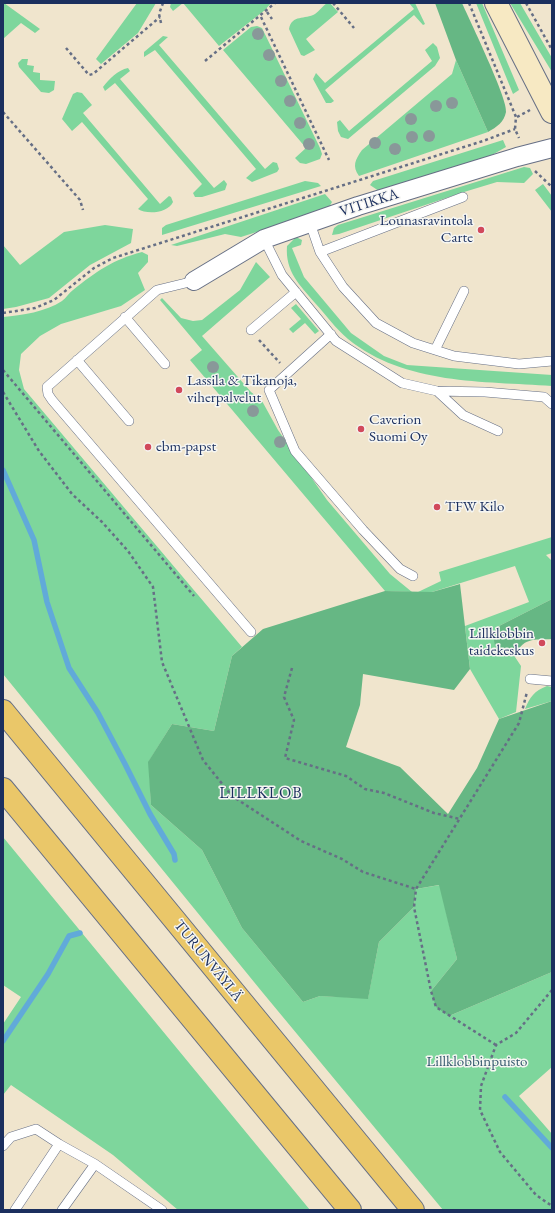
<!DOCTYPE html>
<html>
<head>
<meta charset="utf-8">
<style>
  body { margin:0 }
  #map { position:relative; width:555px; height:1213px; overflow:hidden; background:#f0e5cd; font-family:"EB Garamond",serif }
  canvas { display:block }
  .frame { position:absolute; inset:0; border:4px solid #1b2f5e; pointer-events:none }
</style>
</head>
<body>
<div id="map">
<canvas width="555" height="1213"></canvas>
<div class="frame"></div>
</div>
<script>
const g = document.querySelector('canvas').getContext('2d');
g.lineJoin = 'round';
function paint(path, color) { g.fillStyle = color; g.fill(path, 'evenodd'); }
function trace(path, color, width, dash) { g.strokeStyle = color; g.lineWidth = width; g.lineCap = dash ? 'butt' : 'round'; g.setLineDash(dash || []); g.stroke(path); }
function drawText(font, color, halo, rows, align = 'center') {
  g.font = font + ' "EB Garamond",serif'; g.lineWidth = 3; g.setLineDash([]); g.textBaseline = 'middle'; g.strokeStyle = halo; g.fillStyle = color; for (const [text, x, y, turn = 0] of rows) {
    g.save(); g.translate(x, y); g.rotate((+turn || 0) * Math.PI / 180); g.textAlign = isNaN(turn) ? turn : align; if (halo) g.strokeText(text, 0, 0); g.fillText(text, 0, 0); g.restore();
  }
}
const green = new Path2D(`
  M3,3H4L40,29L35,33L21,23L3,39Z
  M137,3H156L138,33L101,64L96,59Z
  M171,3H271L265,10L219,46L183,3L173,11L170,7Z
  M327,3H330L338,12L306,39L315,50L304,56L301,55L289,29C292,14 305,20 315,14C319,11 323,6 327,3Z
  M409,3H415L425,24L423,25L414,15L325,90L334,101L331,103H326L313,79L316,73L325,83L414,9Z
  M476,3H482L519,90L513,94Z
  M510,3H520L552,58V72Z
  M257,26L262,28L320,148L322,154L320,159L306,164L300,163L295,158L306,148L223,50L251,27Z
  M163,36L168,37L159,45L265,169L273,162L277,163L279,169L277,172L252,182L246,178L256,169L155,50L144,57V52Z
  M433,43L437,47L440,58L435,66L348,139L341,137L338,131L337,122L340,120L349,131L432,61L425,50Z
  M22,59H28L27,65L34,66L33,72L40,73V80L55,81L54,90L49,93L41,92L19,67L18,63Z
  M456,60L488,132L359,176C352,166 355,160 362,150L452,74Z
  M128,68L130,71L120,79L214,188L224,180L227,184L225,190L202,197H195L193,193L202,184L115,83L105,91L103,87C109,79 118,70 128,68Z
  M77,92L82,93L92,105L83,113L160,204L169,196L171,197L173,202C168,213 147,215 138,209L148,199L82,122L72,131L62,119L73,94Z
  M503,140L506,147L478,163L379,191L370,185L373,181Z
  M524,167L530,168L533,174L524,183L497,182L464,192L339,234L332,235L334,228L338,225Z
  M305,181L318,183L321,186L162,235V228L166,225Z
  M543,184L552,196V212L535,190Z
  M325,194L332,202L328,209L241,237L225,234L177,246L171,245Z
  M105,225L133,229L131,243L90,265L49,298L16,307L3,309V245L20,265L64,232Z
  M296,237L302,240L301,245L292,248L304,277L351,333L384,356L407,365L552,375V386C483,381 405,385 348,339C336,329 326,315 315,303C300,285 285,272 287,246Z
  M142,252L148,255V262L138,273L145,290L121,306L61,324L40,336L21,354L19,370L24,389L242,647L232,656L214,731L172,724L149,761L151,805L202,850L242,928L303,1002L320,996L368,998L379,942L414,907L416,889L440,885L457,959L431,991L449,1016L552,972V1067L519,1096L552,1134V1210H443L263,993L3,674V317C22,315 46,312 62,301C66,298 69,293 73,290C97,271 112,260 142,252Z
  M256,262L270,277L202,336L251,392L262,401L278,430L327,500L390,574L412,592L385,591L190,360L202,350L160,300L162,298L181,318L193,321L202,320L240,290Z
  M296,304L319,331L315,334L305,323L293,333L289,329L301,319L291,308Z
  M552,537V553L546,555L552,561V599L497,627L503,652L515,657L521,666L516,712L499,719L470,669L465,626L529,602L515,566L432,592H418L441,581L439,572Z
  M547,686L552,687V701L525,709C530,697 534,691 547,686Z
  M3,837L310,1210H178L113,1155L11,1085L3,1095V1024L21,997L3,985Z`);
const forest = new Path2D(`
  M435,3H462C469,19 509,101 506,112C504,122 497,127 488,132L456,60Z
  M460,584L470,669L454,690L363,674L360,705L346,747L400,767L448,814L477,768L499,719L552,701V972L449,1016L436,1007L431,991L457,959L439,885L416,889L414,907L379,942L368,999L320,996L303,1002L242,928L202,850L151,805L148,762L172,724L214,731L232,656L263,629L385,591L432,592Z
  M552,599V639C534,640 522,637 515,657L503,652L495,646L493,634L497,627Z`);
const stream = new Path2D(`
  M3,470L34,540L47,602L69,668L98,713L125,764L150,814L174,854L175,860
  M3,1041L48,974L69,936L80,933
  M505,1097L552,1148`);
const path = new Path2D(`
  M333,3L354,28
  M469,3L516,117L515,129L519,138
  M526,3L552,50
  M267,12L272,19
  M261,17L329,160
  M161,23L159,14L163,3
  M66,48L89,75L93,74L160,17
  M205,61L275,3
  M3,112L80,200L83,210
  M517,117L530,110
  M535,171L552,187
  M3,313L35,308L54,300L94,268L113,258L483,141L515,129
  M259,340L280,363
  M3,370L194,596
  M3,392L39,451L72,494L102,522L128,551L153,587L162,662L203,760L232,796L301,841L342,859L363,872L416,889
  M292,668L284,697L294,720L285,758L346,776L365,789L384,793L434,813L460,819
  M552,990L516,1033L496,1045L481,1086L480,1110L500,1152L536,1195L552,1206
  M496,1045L436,1007L431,991L414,907L416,889L519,723L527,692`);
const service = new Path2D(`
  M310,223L320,252L343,287L376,323L413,343L454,356L519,364L552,361
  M264,239L282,275L336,341L402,383L437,391L485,392L544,397L552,404
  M320,252L463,197
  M194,281L157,290L47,387L48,394L52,400L251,632
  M125,317L165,364
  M251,330L296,292
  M331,334L269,390L295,451L363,530L400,569L413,576
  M435,350L464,291
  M77,360L129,421
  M437,391L463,415L498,431
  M530,679L552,681
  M3,1146L11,1137L36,1129L59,1144L95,1164L162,1210
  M15,1210L59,1144
  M62,1210L95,1164`);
const minor = new Path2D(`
  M194,281L264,239L358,206L517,157L552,148`);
const secondary = new Path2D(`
  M496,3L552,112`);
const motorway = new Path2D(`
  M3,711L413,1210
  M3,789L350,1210`);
const trees = [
  [258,34],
  [269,55],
  [281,81],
  [290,101],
  [452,103],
  [436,106],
  [411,119],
  [300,123],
  [429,136],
  [412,137],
  [375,143],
  [309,144],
  [395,149],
  [213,367],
  [253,411],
  [280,442]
];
const markers = [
  [481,230,4,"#d1495b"],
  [179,390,4,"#d1495b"],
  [361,429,4,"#d1495b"],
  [148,447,4,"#d1495b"],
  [437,507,4,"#d1495b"],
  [542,643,4,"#d1495b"]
];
const streetNames = [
  ["VITIKKA",369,203,-18],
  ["TURUNVÄYLÄ",208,961,51]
];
const poiNames = [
  ["Lounasravintola",473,221,"right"],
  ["Carte",473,238,"right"],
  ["Lassila & Tikanoja,",187,381],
  ["viherpalvelut",187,398],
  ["Caverion",369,420],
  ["Suomi Oy",369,437],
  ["ebm-papst",156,447],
  ["TFW Kilo",445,507],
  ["Lillklobbin",534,634,"right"],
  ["taidekeskus",534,651,"right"]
];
const parkNames = [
  ["Lillklobbinpuisto",477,1062]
];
const neighbourhoodNames = [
  ["LILLKLOB",261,794]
];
paint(green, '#7ed69c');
paint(forest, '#66b784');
trace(stream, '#61aad9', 5.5);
trace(service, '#666f85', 10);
trace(minor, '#666f85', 20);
trace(secondary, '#666f85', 24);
trace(motorway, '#666f85', 24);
trace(path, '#666f85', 2.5, [3, 3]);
trace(service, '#fff', 9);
trace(minor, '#fff', 18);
trace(secondary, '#f7e9c3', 22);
trace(motorway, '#eac769', 22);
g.fillStyle = '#899899';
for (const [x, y] of trees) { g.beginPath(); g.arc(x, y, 6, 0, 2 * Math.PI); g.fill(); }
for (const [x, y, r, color] of markers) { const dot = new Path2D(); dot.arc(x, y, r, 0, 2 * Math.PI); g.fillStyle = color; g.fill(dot); trace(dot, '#f6f6f2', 1.5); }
drawText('15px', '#1b2f5e', '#f6f6f2', streetNames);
drawText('15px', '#1b2f5e', '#f6f6f2', poiNames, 'left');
drawText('15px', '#34596e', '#f6f6f2', parkNames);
g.letterSpacing = '1px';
drawText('16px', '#1b2f5e', '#f6f6f2', neighbourhoodNames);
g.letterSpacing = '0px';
</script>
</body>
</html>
